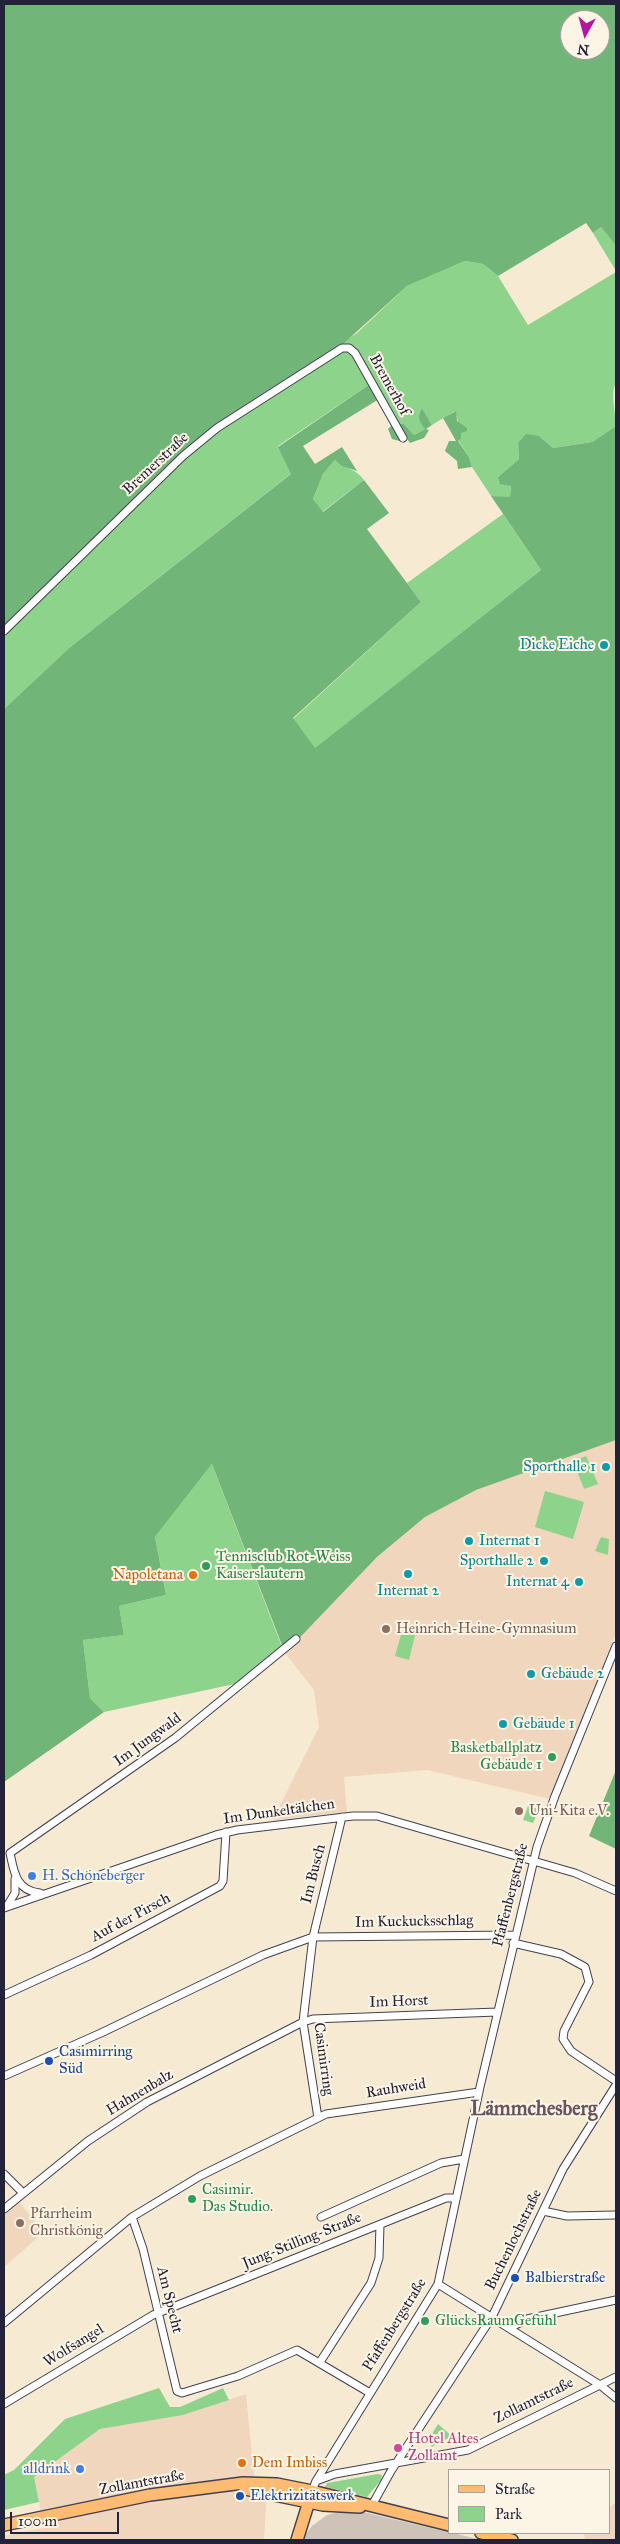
<!DOCTYPE html>
<html>
<head>
<meta charset="utf-8">
<style>
  body { margin:0 }
  #map { position:relative; width:620px; height:2544px; overflow:hidden; background:#f7ead3; font-family:"IM FELL Great Primer",serif }
  canvas { display:block }
  .frame { position:absolute; inset:0; border:5px solid #22223b; pointer-events:none }
  .legend { position:absolute; left:448px; top:2469px; width:162px; height:65px; box-sizing:border-box; background:#fcf5e5; border:1px solid #a5a1a1; margin:0; padding:6px 9px; list-style:none; font-size:15px; color:#22223b }
  .legend li { display:flex; align-items:center; gap:10px; height:25px }
  .legend b { width:25px; border:1px solid #a5a1a1 }
  .north { position:absolute; left:560px; top:10px; width:50px; height:50px; box-sizing:border-box; background:#fcf5e5; border:1px solid #a5a1a1; border-radius:50%; rotate:187deg; font-size:14px; font-weight:700; line-height:20px; text-align:center; color:#22223b }
  .north::after { content:''; display:block; margin:auto; width:18px; height:22px; background:#b5179e; clip-path:polygon(50% 0,100% 100%,50% 72%,0 100%) }
  .scale { position:absolute; left:10px; top:2512px; width:109px; height:22px; box-sizing:border-box; border:2px solid #22223b; border-top:0; padding-left:6px; font-size:15px; line-height:18px; white-space:nowrap; color:#22223b; -webkit-text-stroke:4px #fcf5e5; paint-order:stroke }
</style>
</head>
<body>
<div id="map">
<canvas width="620" height="2544"></canvas>
<div class="frame"></div>
<ul class="legend">
<li><b style="height:6px;background:#ffbb71"></b>Straße</li>
<li><b style="height:14px;background:#8ed38c"></b>Park</li>
</ul>
<div class="north">N</div>
<div class="scale">100 m</div>
</div>
<script>
const g = document.querySelector('canvas').getContext('2d');
g.lineJoin = 'round';
function paint(path, color) { g.fillStyle = color; g.fill(path, 'evenodd'); }
function trace(path, color, width, dash) { g.strokeStyle = color; g.lineWidth = width; g.lineCap = dash ? 'butt' : 'round'; g.setLineDash(dash || []); g.stroke(path); }
function drawText(font, color, halo, rows, align = 'center') {
  g.font = font + ' "IM FELL Great Primer",serif'; g.lineWidth = 4; g.setLineDash([]); g.textBaseline = 'middle'; g.strokeStyle = halo; g.fillStyle = color; for (const [text, x, y, turn = 0] of rows) {
    g.save(); g.translate(x, y); g.rotate((+turn || 0) * Math.PI / 180); g.textAlign = isNaN(turn) ? turn : align; if (halo) g.strokeText(text, 0, 0); g.fillText(text, 0, 0); g.restore();
  }
}
const built = new Path2D(`
  M616,1440V1633L550,1799L427,1770L344,1777L347,1812L273,1820L319,1727L314,1690L285,1653L377,1557L425,1517L476,1490Z
  M18,2201L44,2232L4,2267V2214Z
  M246,2394L254,2476L268,2477L264,2540H4V2536L44,2528L34,2477L100,2429L183,2415Z
  M616,2503V2540H585L584,2533H609V2507Z`);
const industrial = new Path2D(`
  M343,2511L363,2512L482,2540H301L312,2526L327,2515Z`);
const green = new Path2D(`
  M601,227L616,246V271L593,233Z
  M465,261L483,264L498,276L528,325L616,272V383C610,391 616,414 616,426L592,442L553,448L539,436L518,443L519,459L498,477L511,486L510,498L491,496L472,467L469,457L458,440L461,433L455,411L432,425L422,408L425,429L414,435L404,424H393L370,384L278,446L292,473L69,648L4,709V628L210,430L357,333L407,286Z
  M335,460C345,468 356,469 364,480L322,512L313,499L323,474Z
  M503,514L541,570L314,749L293,719L421,602L407,583Z
  M586,1456L598,1484L584,1489L573,1461Z
  M212,1464L282,1647L239,1683L104,1712L90,1698L83,1640L124,1635L119,1606L166,1595L155,1537Z
  M545,1491L584,1502L573,1539L535,1527Z
  M601,1537L609,1539L608,1555L595,1551Z
  M402,1631L415,1635L409,1660L395,1656Z
  M528,1806L539,1809L533,1823L523,1820Z
  M159,2388L170,2407H180L223,2388L229,2400L183,2415L100,2429L34,2477L39,2502L4,2510V2475L14,2470L65,2419Z
  M438,2424L453,2437L441,2441L432,2447L428,2440Z
  M378,2474L382,2475L381,2480L367,2497L325,2487L327,2483Z`);
const forest = new Path2D(`
  M4,4H616V246L601,227L593,233L586,223L498,276L483,264L465,261L407,286L342,345L210,430L4,628ZM570,20H600V50H570Z
  M370,384L379,399L303,446L315,464L342,447L357,471L342,466L335,460L323,474L313,499L323,512L364,480L389,513L367,529L421,602L293,718L315,748L541,570L491,496L510,497L511,486L500,484L498,477L519,459L518,443L526,434L539,436L553,448L592,442L616,426V1440L476,1490L425,1517L377,1557L285,1653L212,1464L155,1537L166,1595L119,1606L124,1635L83,1640L90,1698L104,1712L4,1782V709L69,648L291,474L278,447Z
  M422,408L432,425L426,429L429,430L424,438L410,443L407,439L403,442L392,439L388,429L393,424H404L414,435L425,429C419,421 417,418 422,408Z
  M456,411L457,421L467,428V431L461,433V438L458,441L469,457L472,467L458,469L457,461L445,451L449,441H456L443,418Z
  M616,1770V1849L589,1836Z`);
const street = new Path2D(`
  M4,631L183,456L217,428L342,348H349L355,353L403,438
  M40,1893C16,1891 14,1872 10,1853L175,1738L296,1639
  M7,1906L15,1893V1879
  M4,1908L216,1835L237,1830L353,1816H377L575,1873L616,1891
  M513,1943L561,1954L585,1967L589,1982L564,2031L563,2039L571,2051L616,2081
  M4,1995L91,1955L220,1886L223,1881L226,1832
  M4,2076L101,2033L263,1955L313,1937L515,1935
  M318,2118L326,2114L479,2092
  M4,2174L23,2193
  M4,2209L88,2141L147,2102L303,2022L313,2019L497,2012
  M543,2211L567,2216L616,2215
  M132,2217L143,2249L177,2391L182,2393L238,2376L297,2350L370,2393
  M321,2217L441,2163L464,2159
  M438,2284L600,2385L616,2398
  M4,2323L132,2217L200,2176L318,2118L303,2022L313,1937L342,1817
  M510,2328L527,2319L616,2300
  M320,2362L371,2283L379,2258L380,2225
  M4,2404L153,2315L446,2198H456
  M316,2481L335,2474L468,2450L616,2377
  M312,2491L316,2481L438,2284L480,2087L537,1847L555,1796L616,1646
  M371,2507L391,2471L492,2317L563,2169L616,2085`);
const primary = new Path2D(`
  M245,2489L323,2505L360,2507
  M4,2525L150,2495L243,2483L277,2484L312,2491L449,2525
  M481,2533L512,2540
  M297,2540L311,2495`);
const markers = [
  [604,645,5,"#0f9aa8"],
  [606,1467,5,"#0f9aa8"],
  [469,1541,5,"#0f9aa8"],
  [544,1561,5,"#0f9aa8"],
  [206,1566,5,"#2e9e5b"],
  [408,1574,5,"#0f9aa8"],
  [193,1575,5,"#e8710a"],
  [579,1582,5,"#0f9aa8"],
  [386,1629,5,"#8d6e63"],
  [531,1674,5,"#0f9aa8"],
  [503,1724,5,"#0f9aa8"],
  [552,1757,5,"#2e9e5b"],
  [519,1811,5,"#8d6e63"],
  [32,1876,5,"#3f7fe0"],
  [49,2061,5,"#1a4fb4"],
  [192,2199,5,"#2e9e5b"],
  [20,2223,5,"#8d6e63"],
  [515,2278,5,"#1a4fb4"],
  [425,2321,5,"#2e9e5b"],
  [398,2448,5,"#d1479c"],
  [242,2463,5,"#e8710a"],
  [80,2469,5,"#3f7fe0"],
  [240,2496,5,"#1a4fb4"]
];
const streetNames = [
  ["Bremerhof",389,385,61],
  ["Bremerstraße",156,464,-43],
  ["Im Jungwald",148,1740,-36],
  ["Im Dunkeltälchen",279,1812,-8],
  ["Im Busch",314,1874,-76],
  ["Pfaffenbergstraße",511,1895,-76],
  ["Auf der Pirsch",131,1918,-28],
  ["Im Kuckucksschlag",414,1922,-1],
  ["Im Horst",399,2002,-2],
  ["Casimirring",323,2059,82],
  ["Rauhweid",396,2089,-9],
  ["Hahnenbalz",140,2093,-31],
  ["Buchenlochstraße",514,2240,-64],
  ["Jung-Stilling-Straße",302,2241,-22],
  ["Am Specht",169,2300,76],
  ["Pfaffenbergstraße",395,2325,-58],
  ["Wolfsangel",74,2346,-32],
  ["Zollamtstraße",534,2401,-26],
  ["Zollamtstraße",142,2483,-10]
];
const cultureNames = [
  ["Dicke Eiche",594,645],
  ["Sporthalle 1",596,1467],
  ["Internat 1",479,1541,"left"],
  ["Sporthalle 2",534,1561],
  ["Internat 4",569,1582],
  ["Internat 2",408,1591,"center"],
  ["Gebäude 2",541,1674,"left"],
  ["Gebäude 1",513,1724,"left"]
];
const leisureNames = [
  ["Tennisclub Rot-Weiss",216,1557],
  ["Kaiserslautern",216,1574],
  ["Basketballplatz",542,1748,"right"],
  ["Gebäude 1",542,1765,"right"],
  ["Casimir.",202,2190],
  ["Das Studio.",202,2207],
  ["GlücksRaumGefühl",435,2321]
];
const foodNames = [
  ["Napoletana",183,1575],
  ["Dem Imbiss",252,2463,"left"]
];
const educationNames = [
  ["Heinrich-Heine-Gymnasium",396,1629],
  ["Uni-Kita e.V.",529,1811],
  ["Pfarrheim",30,2214],
  ["Christkönig",30,2231]
];
const shopNames = [
  ["H. Schöneberger",42,1876],
  ["alldrink",70,2469,"right"]
];
const transitNames = [
  ["Casimirring",59,2052],
  ["Süd",59,2069],
  ["Balbierstraße",525,2278],
  ["Elektrizitätswerk",250,2496]
];
const hotelNames = [
  ["Hotel Altes",408,2439],
  ["Zollamt",408,2456]
];
const districtNames = [
  ["Lämmchesberg",534,2110]
];
paint(built, '#f0d6bc');
paint(industrial, '#cec2b9');
paint(green, '#8ed38c');
paint(forest, '#72b578');
trace(street, '#424052', 9);
trace(primary, '#424052', 14);
trace(street, '#fff', 7);
trace(primary, '#ffbb71', 11);
for (const [x, y, r, color] of markers) { const dot = new Path2D(); dot.arc(x, y, r, 0, 2 * Math.PI); g.fillStyle = color; g.fill(dot); trace(dot, '#fcf5e5', 2); }
drawText('15px', '#22223b', '#fcf5e5', streetNames);
drawText('15px', '#0d838f', '#fcf5e5', cultureNames, 'right');
drawText('15px', '#27864d', '#fcf5e5', leisureNames, 'left');
drawText('15px', '#c56008', '#fcf5e5', foodNames, 'right');
drawText('15px', '#785e54', '#fcf5e5', educationNames, 'left');
drawText('15px', '#366cbe', '#fcf5e5', shopNames, 'left');
drawText('15px', '#164399', '#fcf5e5', transitNames, 'left');
drawText('15px', '#b23c85', '#fcf5e5', hotelNames, 'left');
drawText('bold 20px', '#69535e', '#fcf5e5', districtNames);
</script>
</body>
</html>
